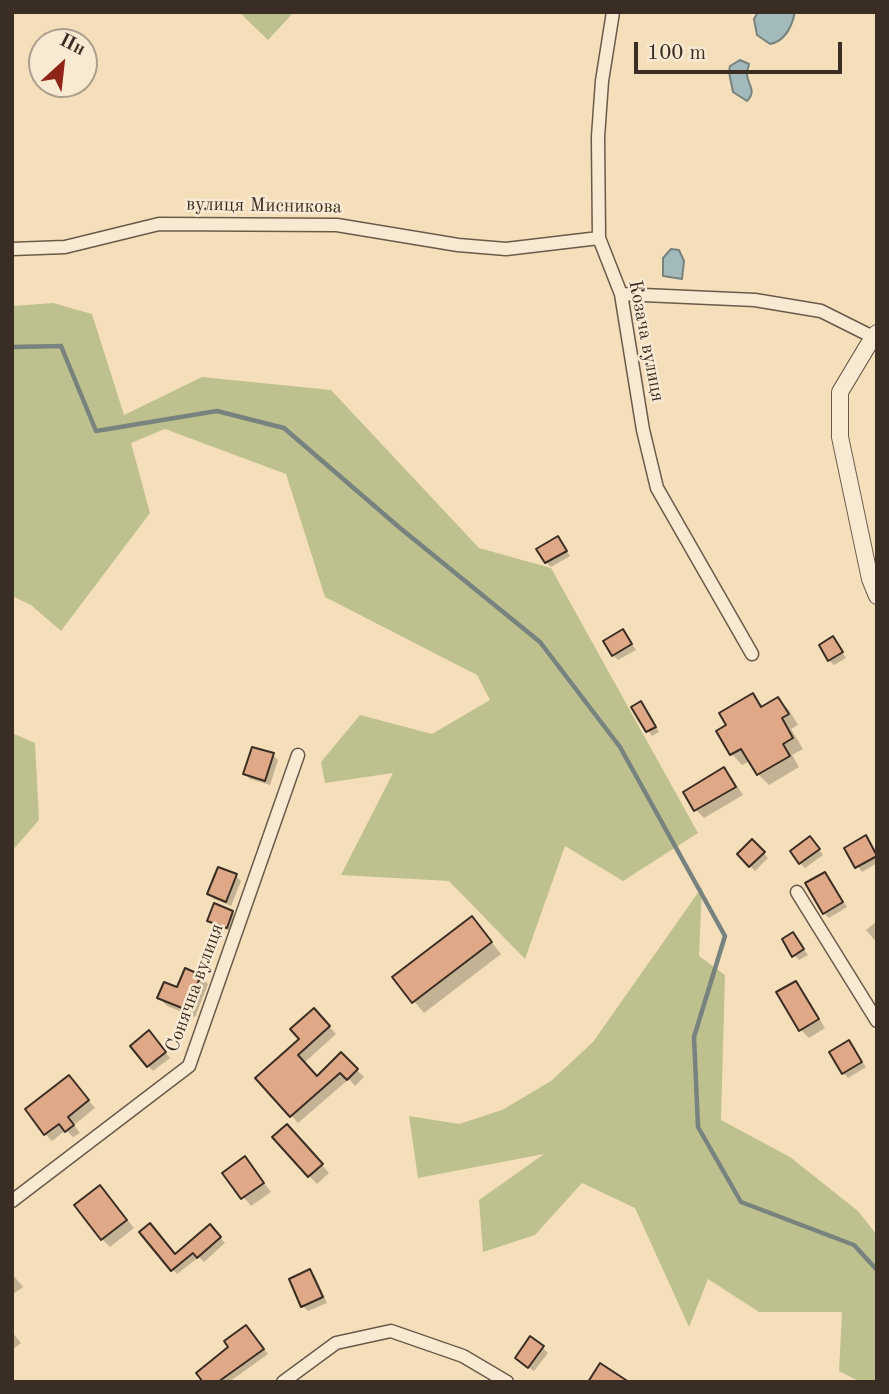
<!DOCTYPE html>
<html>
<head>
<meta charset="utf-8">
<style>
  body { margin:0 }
  #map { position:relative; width:889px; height:1394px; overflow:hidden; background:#f5dfba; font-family:"Old Standard TT",serif }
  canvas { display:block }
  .frame { position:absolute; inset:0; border:14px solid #3a2d24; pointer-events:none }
  .north { position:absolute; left:28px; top:28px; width:70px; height:70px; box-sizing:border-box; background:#f8ead2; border:2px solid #ac9e8c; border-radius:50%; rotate:27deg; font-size:19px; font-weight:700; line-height:28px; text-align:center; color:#3a2d24 }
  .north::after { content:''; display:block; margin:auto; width:24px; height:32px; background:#8f2418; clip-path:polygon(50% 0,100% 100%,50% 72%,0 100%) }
  .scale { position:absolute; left:634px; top:42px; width:208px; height:32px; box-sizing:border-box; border:4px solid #3a2d24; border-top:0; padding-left:9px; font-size:21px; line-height:24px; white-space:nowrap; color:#3a2d24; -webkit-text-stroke:5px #f8ead2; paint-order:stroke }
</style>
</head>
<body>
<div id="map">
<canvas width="889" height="1394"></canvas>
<div class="frame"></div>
<div class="north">Пн</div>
<div class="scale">100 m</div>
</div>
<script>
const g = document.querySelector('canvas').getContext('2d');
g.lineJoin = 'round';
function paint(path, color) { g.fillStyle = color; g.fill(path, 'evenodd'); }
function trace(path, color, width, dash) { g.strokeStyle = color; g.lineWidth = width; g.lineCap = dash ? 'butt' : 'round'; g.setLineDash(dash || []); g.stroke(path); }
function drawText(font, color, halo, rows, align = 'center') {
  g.font = font + ' "Old Standard TT",serif'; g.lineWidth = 5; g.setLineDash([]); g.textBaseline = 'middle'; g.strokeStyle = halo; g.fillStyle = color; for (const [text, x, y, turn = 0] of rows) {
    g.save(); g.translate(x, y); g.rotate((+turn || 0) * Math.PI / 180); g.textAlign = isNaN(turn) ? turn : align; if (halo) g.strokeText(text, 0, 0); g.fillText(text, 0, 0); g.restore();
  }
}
const green = new Path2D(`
  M239,12H294L268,40Z
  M53,303L92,314L124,415L202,377L331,390L479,548L551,568L698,833L623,881L565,846L525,959L449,881L341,875L393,773L325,783L321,762L360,715L432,734L490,700L477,675L325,597L286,474L165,429L131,443L150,513L61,631L31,605L12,596V306Z
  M12,733L35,743L39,820L12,851Z
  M702,887L699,956L725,975L721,1120L790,1157L858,1211L877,1235V1382H860L839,1371L842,1312H759L708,1279L689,1327L635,1208L582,1183L535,1235L483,1252L479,1200L544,1154L418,1178L409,1116L459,1124L502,1110L551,1081L593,1042Z`);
const water = new Path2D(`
  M758,12H795C792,26 786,41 770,44L757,35L754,19Z
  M740,60L749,64C749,67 746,71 747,75C748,85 757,91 747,101L733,92L729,72L730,66Z
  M671,249L679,250L684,261L682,279L663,276V258Z`);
const shadow = new Path2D(`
  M558,538L570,556L551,567L546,562Z
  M623,631L636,650L618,660L613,655Z
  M833,638L846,658L834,665L829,660Z
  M752,695L764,707L778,699L789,710L798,725L791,729L803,749L792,755L799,767L769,785L758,774L750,761L742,765L732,754L718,732L728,725Z
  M633,708H645L659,732L652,736Z
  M273,755L278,760L270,785L250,779L245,774Z
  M724,770L732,778L743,795L704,818L696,810L685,793Z
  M866,837L877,852V863L862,872L846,849Z
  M752,841L768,858L755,871L739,854Z
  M815,844L823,855L805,868L800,863Z
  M825,874L847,907L829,918L824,913Z
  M236,876L241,881L231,906L214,899L209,894Z
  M232,912L237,917L232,932L215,925L209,920Z
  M472,918L501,954L424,1013L394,978Z
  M877,921V943L866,930Z
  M793,934L808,955L799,960L794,955Z
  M200,976L208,984L195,1017L167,1006L159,998Z
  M796,983L803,991L825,1028L809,1038L801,1030Z
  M321,1017L336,1034L304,1063L317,1078L341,1055L364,1077L355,1086L349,1079L298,1123L258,1078L302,1039Z
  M154,1038L170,1058L153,1071L148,1066Z
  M849,1042L866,1067L848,1078L843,1073Z
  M76,1085L95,1108L74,1125L80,1133L73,1137L66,1130L52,1141L45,1134Z
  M295,1134L329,1173L317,1184L309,1176Z
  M245,1158L271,1192L251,1206L224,1173Z
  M108,1195L134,1228L110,1247L102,1239Z
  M210,1226L225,1243L204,1262L199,1257L177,1274L173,1270L175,1256Z
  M310,1271L315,1276L327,1303L308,1311L303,1306Z
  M12,1274L23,1287L12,1295Z
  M12,1332L21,1343L12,1350Z
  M251,1332L268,1354L229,1382H205Z
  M543,1348L548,1353L534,1371L522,1363Z`);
const stream = new Path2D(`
  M12,347L61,346L96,431L217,411L284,428L400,528L540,642L620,747L725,936L694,1037L698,1127L741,1202L854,1245L877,1270`);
const building = new Path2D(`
  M558,536L567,551L545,563L536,549Z
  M623,629L632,644L612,656L603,641Z
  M833,636L843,652L828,661L819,645Z
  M753,693L761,707L778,697L789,714L782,718L793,738L783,744L790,756L757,775L741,749L730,755L716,731L726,725L719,713Z
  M641,701L656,727L646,732L631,707Z
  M252,747L274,753L265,781L243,774Z
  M724,767L736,787L694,811L683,792Z
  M866,835L877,856L855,868L844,848Z
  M810,836L820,849L799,864L790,851Z
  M752,839L765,852L749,867L737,854Z
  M218,867L237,874L226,902L207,894Z
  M825,872L843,902L823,914L805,883Z
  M214,903L233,911L227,928L207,921Z
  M472,916L492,942L412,1003L392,977Z
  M793,932L804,949L792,957L782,939Z
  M185,968L201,975L187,1010L157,998L164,982L177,987Z
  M796,981L819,1019L799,1031L776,992Z
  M314,1008L330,1026L298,1055L317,1076L341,1052L358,1069L347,1080L340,1073L290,1117L255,1078L299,1039L290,1029Z
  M149,1030L166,1052L147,1067L130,1046Z
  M849,1040L862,1062L842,1074L829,1052Z
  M69,1075L89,1100L68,1117L74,1125L65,1132L59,1124L44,1135L25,1109Z
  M287,1124L323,1164L308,1177L272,1137Z
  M245,1156L264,1183L241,1199L222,1173Z
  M100,1185L127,1220L101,1240L74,1205Z
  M150,1223L175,1254L210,1224L221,1237L197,1258L193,1253L171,1271L139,1232Z
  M310,1269L323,1297L301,1307L289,1279Z
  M246,1325L264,1349L218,1382H203L196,1373L228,1347L224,1341Z
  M530,1336L544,1346L528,1368L515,1358Z
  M600,1363L629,1382H588Z`);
const minor = new Path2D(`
  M613,12L602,81L598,137L599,238L621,294L643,430L657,488L752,654
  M12,249L65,247L159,224L337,225L458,245L506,249L599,238
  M621,294L755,300L821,311L873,337
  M797,892L877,1021
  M12,1201L189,1066L298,755
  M283,1382L336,1343L391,1331L463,1356L507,1382`);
const tertiary = new Path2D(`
  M877,333L873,337L840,392V437L870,579L877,596`);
const streetNames = [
  ["вулиця Мисникова",264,206,1],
  ["Козача вулиця",646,341,79],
  ["Сонячна вулиця",195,988,-70]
];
paint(green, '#bec18e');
paint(water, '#a2babb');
trace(water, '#78827f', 2);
paint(shadow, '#0003');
trace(stream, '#78827f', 4.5);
paint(building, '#dfa886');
trace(building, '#3a2d24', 2);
trace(minor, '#695a4a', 15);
trace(tertiary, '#695a4a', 18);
trace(minor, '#f8ead2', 12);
trace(tertiary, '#f8ead2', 16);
drawText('19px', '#3a2d24', '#f8ead2', streetNames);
</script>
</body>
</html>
